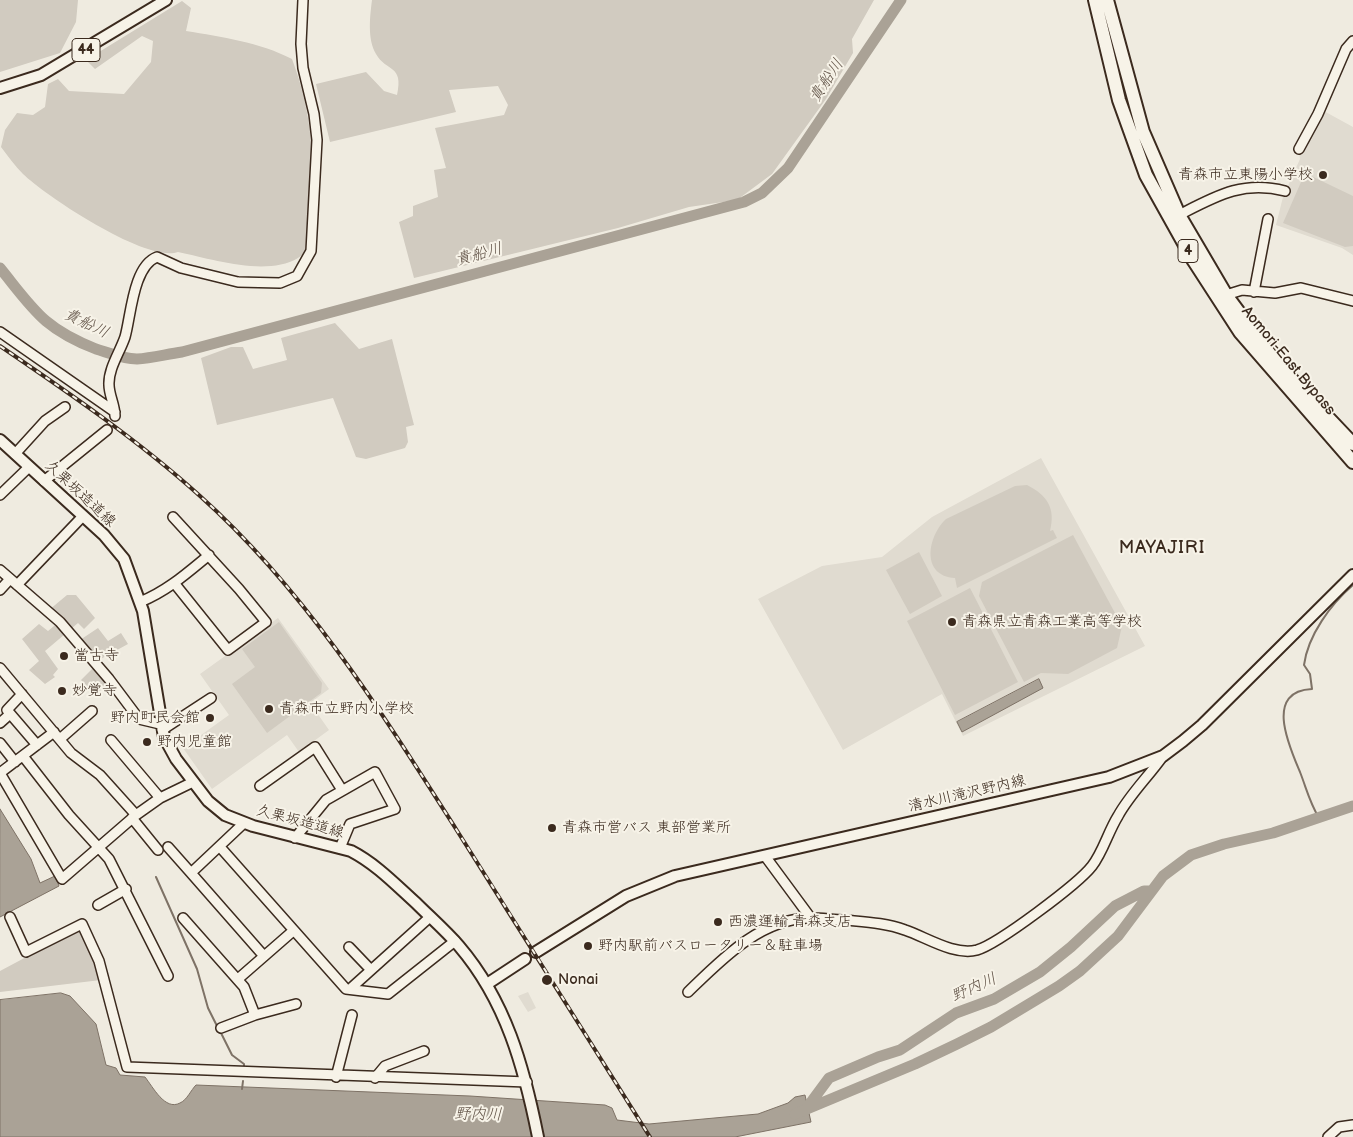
<!DOCTYPE html>
<html>
<head>
<meta charset="utf-8">
<style>
  body { margin:0 }
  canvas { display:block; background:#efebe0 }
</style>
</head>
<body>
<canvas width="1353" height="1137"></canvas>
<script>
const g = document.querySelector('canvas').getContext('2d');
g.lineJoin = 'round';
function paint(path, color) { g.fillStyle = color; g.fill(path, 'evenodd'); }
function trace(path, color, width, dash) { g.strokeStyle = color; g.lineWidth = width; g.lineCap = dash ? 'butt' : 'round'; g.setLineDash(dash || []); g.stroke(path); }
function drawText(font, color, halo, rows, align = 'center') {
  g.font = font + ' "Balsamiq Sans","Klee One",sans-serif'; g.lineWidth = 4; g.setLineDash([]); g.textBaseline = 'middle'; g.strokeStyle = halo; g.fillStyle = color; for (const [text, x, y, turn = 0] of rows) {
    g.save(); g.translate(x, y); g.rotate((+turn || 0) * Math.PI / 180); g.textAlign = isNaN(turn) ? turn : align; if (halo) g.strokeText(text, 0, 0); g.fillText(text, 0, 0); g.restore();
  }
}
const built = new Path2D(`
  M1322,110L1353,127V255L1342,248L1276,225L1283,197L1300,159L1299,153Z
  M1041,458L1145,646L963,736L942,694L843,750L758,599L822,566L882,557L932,517Z
  M278,618L329,689L310,703L329,730L299,752L287,735L212,789L183,748L229,715L200,674Z
  M528,992L536,1008L528,1012L518,996Z`);
const green = new Path2D(`
  M0,0H78L76,22L60,53L0,72Z
  M372,0H874L852,39L853,53L826,99L772,174L737,200L689,207L618,228L414,278L399,222L413,216V206L438,197L434,170L446,168L435,128L504,115L508,105L498,86L449,90L456,112L330,142L316,84L366,72L384,91L397,95C404,64 386,72 376,54C367,39 370,16 372,0Z
  M182,1L191,8L186,31C222,37 259,42 292,59C312,112 316,164 310,220C309,233 311,251 298,258C266,277 212,259 178,252C147,263 47,197 23,174C15,166 8,156 1,147L5,130L17,113L33,115L45,107L48,84L58,79L69,91L124,94L151,62L153,41L142,36L95,69L86,60Z
  M1305,173L1353,196V246L1345,247L1283,223Z
  M335,323L359,349L392,339L414,425L406,427L408,442L405,448L366,459L356,457L333,398L217,425L201,358L231,347H243L253,369L287,360L281,338Z
  M1027,485C1047,495 1056,508 1050,531L1053,530L1057,538L957,588L955,578C921,576 927,537 946,519L1015,486Z
  M1073,535L1122,626L1117,648L1068,674L1041,673L1024,682L979,596L982,582Z
  M919,552L942,596L910,614L886,570Z
  M970,588L1018,682L955,715L907,621Z
  M67,595H76L95,618L84,629L78,623L45,651L58,669L53,675L55,677L45,684L29,670L39,661L22,639L39,624L48,631L60,621L49,610Z
  M279,622L322,683L321,693L267,733L232,684L255,667L242,649Z
  M98,628L108,641L121,633L128,644L97,661L80,640Z
  M94,667L108,684L95,695L81,680Z
  M77,930L81,931L99,969L101,980L0,992V971Z`);
const water = new Path2D(`
  M1039,679L1043,688L962,732L957,722Z
  M0,809L31,859L40,883L55,876L59,886L0,917Z
  M61,993L70,996L96,1024L106,1065L116,1068L120,1075L145,1077C153,1087 165,1111 180,1103C187,1100 191,1090 196,1085L470,1096L605,1105L612,1108L617,1120L649,1124L758,1114L788,1103L795,1097L805,1095L811,1122L735,1137H0V1000Z`);
const stream = new Path2D(`
  M1319,818C1309,801 1307,790 1300,772C1289,746 1264,691 1312,689L1310,674L1304,665C1308,635 1331,604 1353,585
  M156,877L197,969L208,1008L217,1026
  M221,1033L232,1055L244,1064V1067
  M242,1089L243,1081`);
const river = new Path2D(`
  M0,268C34,310 43,328 96,349C109,353 123,359 137,359C152,358 167,354 182,352L744,202L762,193L788,168L901,0
  M809,1105L829,1078L878,1057L900,1050L956,1013L994,999L1040,972L1071,947L1115,906L1144,891H1151
  M795,1114L915,1064L957,1044L991,1027L1059,986L1080,971L1118,936L1163,876L1191,855L1224,844L1273,833L1353,806`);
const minorTunnel = new Path2D(`
  M107,430L115,416`);
const minor = new Path2D(`
  M1299,149L1318,114L1346,49L1353,41
  M1179,215C1216,196 1243,180 1285,191
  M1254,292L1268,219
  M1226,295L1242,290L1275,293L1301,288L1353,301
  M0,332L115,412
  M115,416C115,405 109,395 109,385C108,369 120,352 125,337C131,316 133,266 157,257L181,268L238,282L280,283L297,276L302,267L311,251L317,140L314,114L303,68L301,44L303,0
  M15,454L45,421L65,407
  M44,481L107,430
  M0,495L29,467
  M173,517L239,589L266,622L228,650L175,584
  M0,570L60,622L109,679L139,719L160,724
  M17,585L83,516
  M0,590L10,579
  M140,602C167,591 186,574 209,555
  M0,668L71,753L100,775L136,815
  M22,694L7,710L37,745
  M0,723L10,714
  M162,730L211,698
  M54,732L0,773L62,879L136,815L160,798L193,782
  M60,739L92,711
  M111,740L160,798
  M0,743L15,762
  M23,756L69,815L109,859L168,976
  M260,786L315,747L342,790
  M132,818L158,850
  M244,823L191,873L263,955
  M295,838L326,800L375,772L395,809L350,824L340,848
  M168,847L191,873
  M220,847L346,989L388,994L455,941
  M765,856L810,917
  M98,905L126,889
  M10,917L26,952L82,924L99,961L127,1067L527,1082
  M183,918L244,987L255,1015
  M349,947L371,970
  M238,979L293,931
  M350,989L430,917
  M688,992C722,959 761,918 811,918C823,918 834,920 845,920C865,922 886,923 905,930C926,937 954,956 977,950C998,944 1078,884 1092,866C1103,852 1108,832 1118,816C1130,794 1149,776 1163,756
  M221,1028L255,1015L296,1004
  M336,1077L352,1015
  M375,1078L385,1066L424,1051
  M1328,1137L1339,1127L1353,1125`);
const major = new Path2D(`
  M0,88L41,75L166,0
  M0,440L104,535L124,559L143,611L164,737L176,759L208,801L225,815L253,826L351,851C376,864 395,884 416,903C430,917 446,931 459,946C506,1001 524,1067 538,1137
  M536,952L626,896L675,876L1109,777L1163,756L1183,741L1202,725L1353,575
  M487,984L525,959`);
const highway = new Path2D(`
  M1095,0L1119,100L1146,175L1194,261L1240,332L1353,462
  M1107,0L1143,132L1179,215L1226,295L1278,365L1353,444`);
const rail = new Path2D(`
  M0,346C69,393 138,440 200,496C305,590 381,711 456,829C521,931 585,1034 650,1137`);
const markers = [
  [1323,175,5,"#3b2a1e"],
  [952,622,5,"#3b2a1e"],
  [64,656,5,"#3b2a1e"],
  [62,691,5,"#3b2a1e"],
  [269,709,5,"#3b2a1e"],
  [210,718,5,"#3b2a1e"],
  [147,742,5,"#3b2a1e"],
  [552,828,5,"#3b2a1e"],
  [718,922,5,"#3b2a1e"],
  [588,946,5,"#3b2a1e"],
  [547,980,6,"#3b2a1e"]
];
const shields = [
  [86,50,28],
  [1188,251,20]
];
const shieldNames = [
  ["44",86,50],
  ["4",1188,251]
];
const poiNames = [
  ["青森市立東陽小学校",1313,175,"right"],
  ["青森県立青森工業高等学校",962,622],
  ["當古寺",74,656],
  ["妙覚寺",72,691],
  ["青森市立野内小学校",279,709],
  ["野内町民会館",200,718,"right"],
  ["野内児童館",157,742],
  ["青森市営バス 東部営業所",562,828],
  ["西濃運輸 青森支店",728,922],
  ["野内駅前バスロータリー＆駐車場",598,946],
  ["Nonai",558,980]
];
const streetNames = [
  ["Aomori-East Bypass",1288,361,50],
  ["久栗坂造道線",80,494,43],
  ["清水川滝沢野内線",967,794,-13],
  ["久栗坂造道線",300,822,15]
];
const waterNames = [
  ["貴船川",827,81,-56],
  ["貴船川",479,255,-15],
  ["貴船川",86,324,26],
  ["野内川",974,988,-24],
  ["野内川",478,1115,1]
];
const quarterNames = [
  ["MAYAJIRI",1162,548]
];
paint(built, '#e0dbd0');
paint(green, '#d1cbc0');
paint(water, '#aaa296');
trace(water, '#7e7266', 1);
trace(stream, '#7e7266', 2);
trace(river, '#aaa296', 11);
trace(minorTunnel, '#cbc4b9', 9, [9, 4.5]);
trace(minor, '#3b2a1e', 12);
trace(major, '#3b2a1e', 14);
trace(highway, '#3b2a1e', 16);
trace(minor, '#f7f3e8', 9);
trace(major, '#f7f3e8', 10);
trace(highway, '#f7f3e8', 12);
trace(rail, '#3b2a1e', 4);
trace(rail, '#f7f3e8', 2, [5.5]);
for (const [x, y, r, color] of markers) { const dot = new Path2D(); dot.arc(x, y, r, 0, 2 * Math.PI); g.fillStyle = color; g.fill(dot); trace(dot, '#f7f3e8', 2); }
for (const [x, y, w] of shields) { const box = new Path2D(); box.roundRect(x - w / 2, y - 11.5, w, 23, 4); g.fillStyle = '#f7f3e8'; g.fill(box); trace(box, '#3b2a1e', 1); }
drawText('bold 14px', '#3b2a1e', null, shieldNames);
drawText('15px', '#3b2a1e', '#f7f3e8', poiNames, 'left');
drawText('15px', '#3b2a1e', '#f7f3e8', streetNames);
drawText('italic 16px', '#625448', '#f7f3e8', waterNames);
g.letterSpacing = '1px';
drawText('18px', '#3b2a1e', '#f7f3e8', quarterNames);
g.letterSpacing = '0px';
</script>
</body>
</html>
